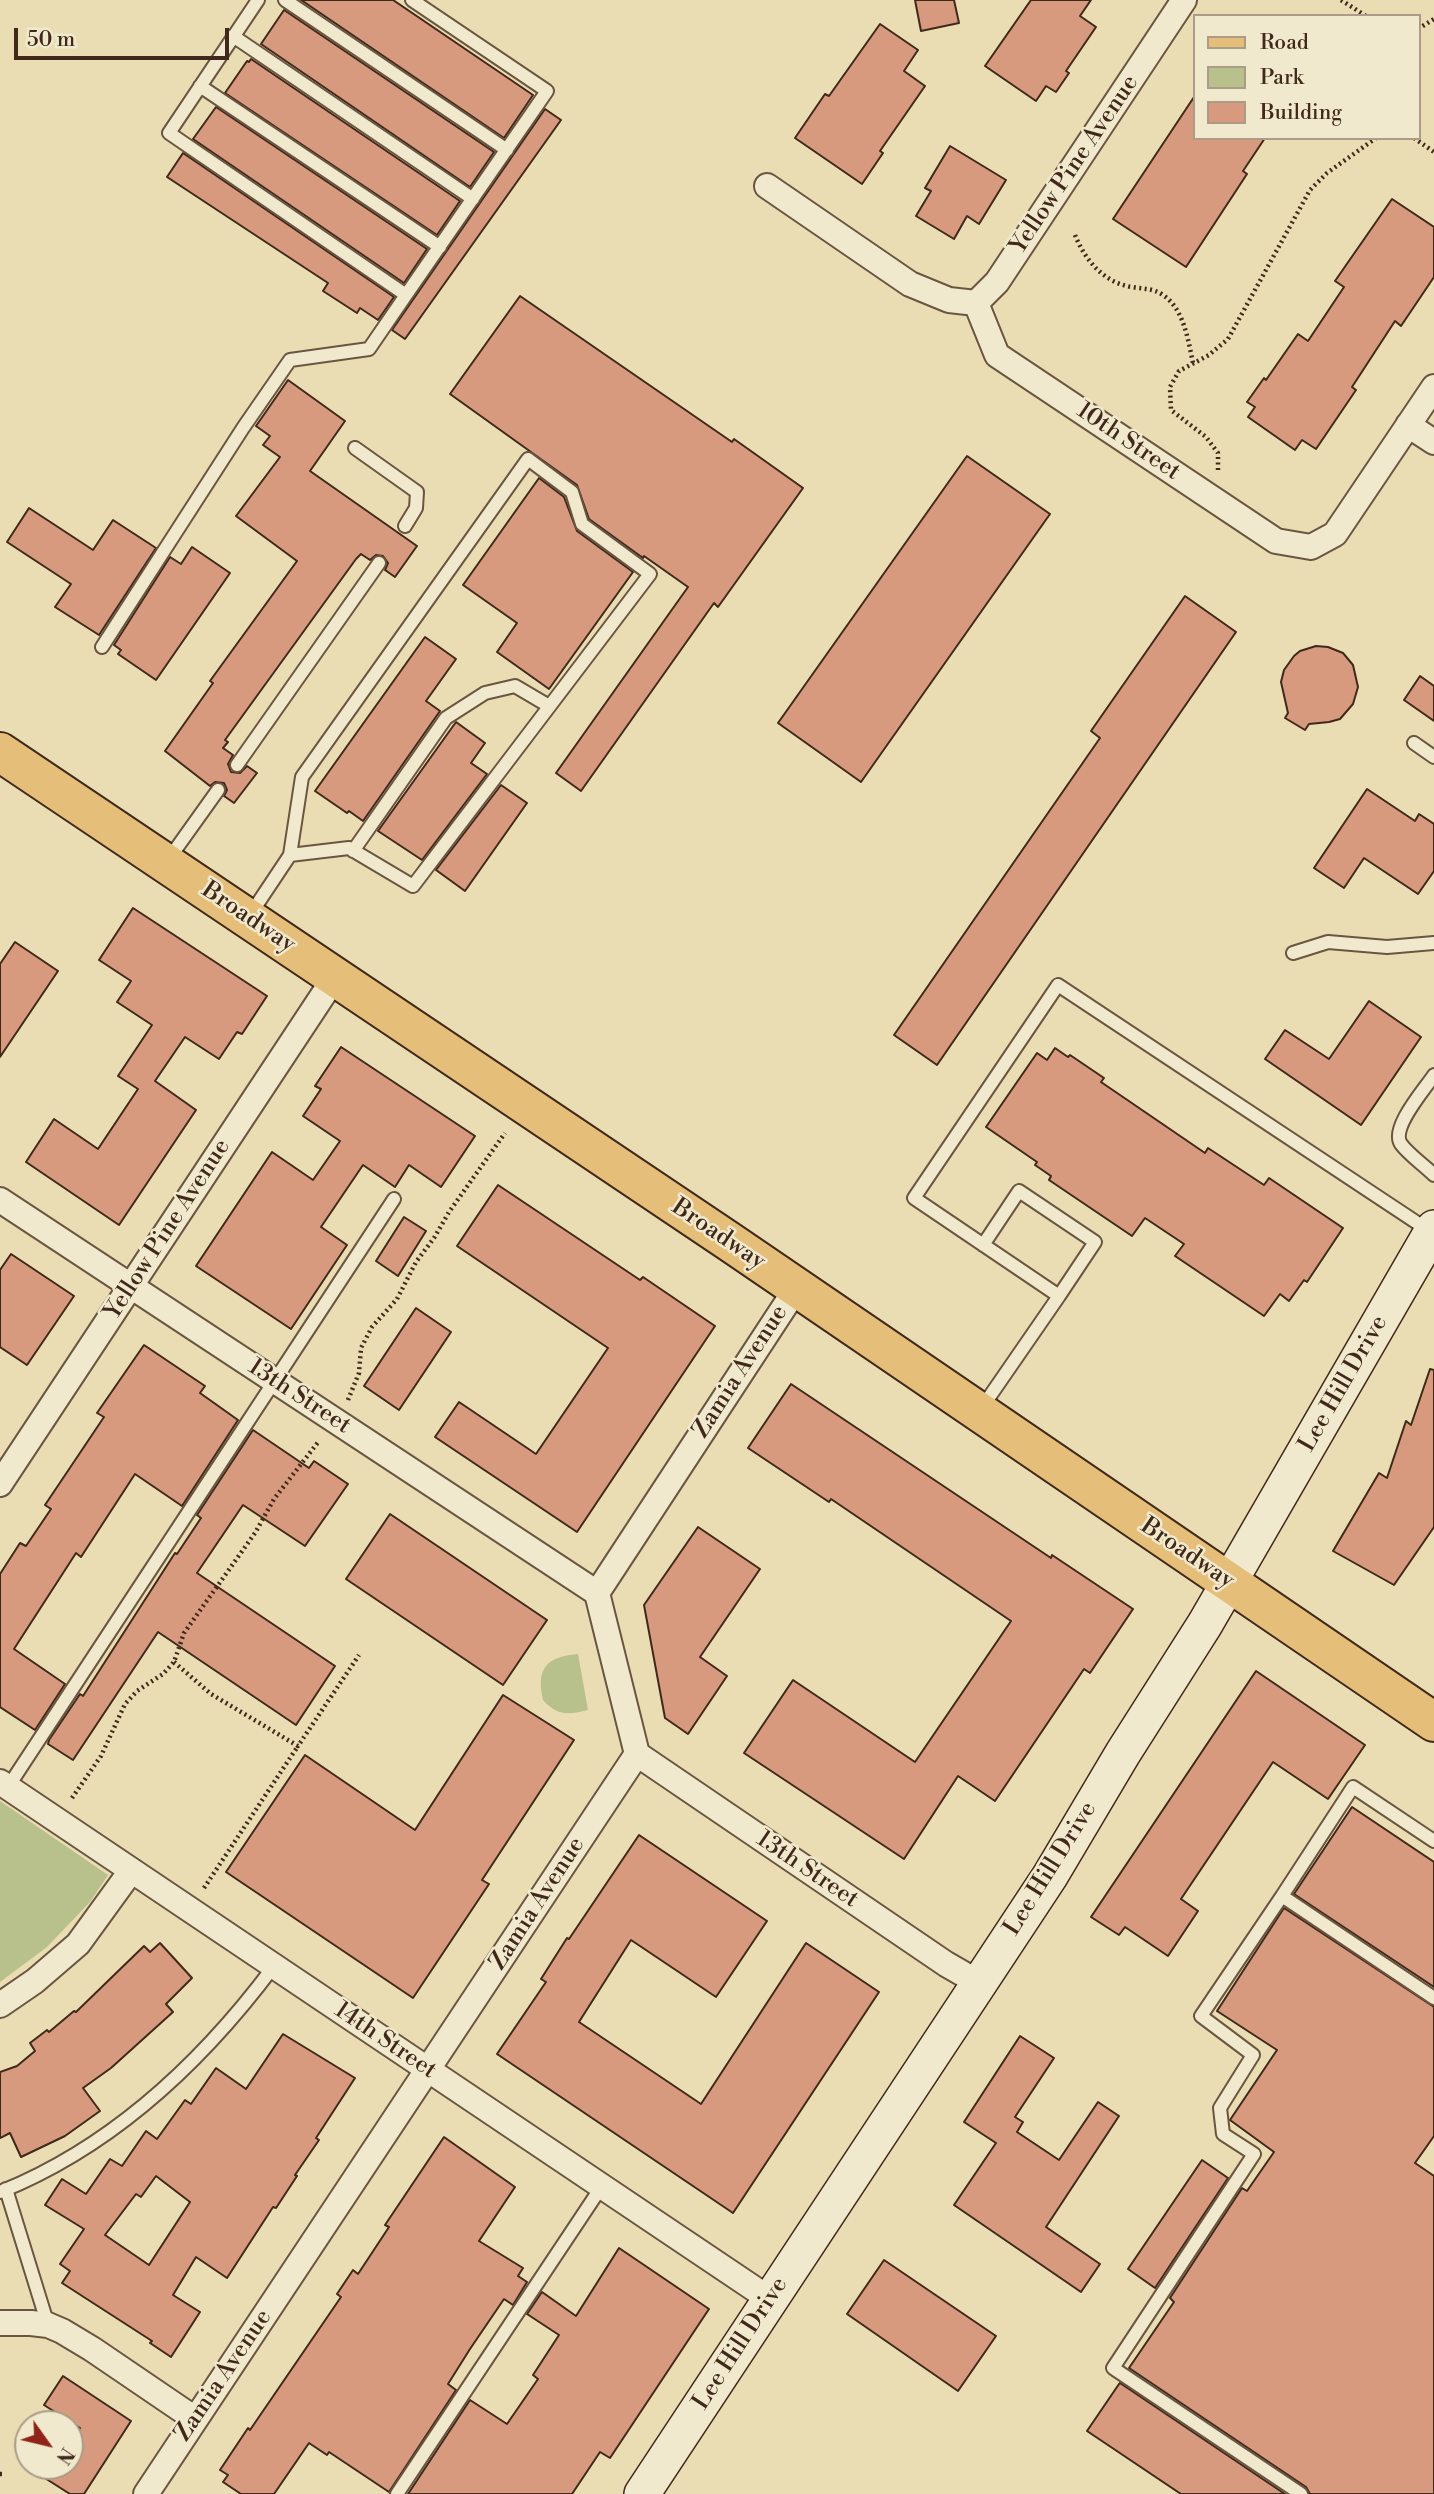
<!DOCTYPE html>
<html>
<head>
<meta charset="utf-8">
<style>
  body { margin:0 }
  #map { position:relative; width:1434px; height:2494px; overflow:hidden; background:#eaddb3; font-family:"Libre Bodoni",serif }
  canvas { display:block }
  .legend { position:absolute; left:1193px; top:14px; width:228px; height:126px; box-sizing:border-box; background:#f1e9ce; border:2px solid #aa9c86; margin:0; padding:9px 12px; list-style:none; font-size:21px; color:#40291a }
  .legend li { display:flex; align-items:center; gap:14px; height:35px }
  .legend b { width:35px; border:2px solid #aa9c86 }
  .north { position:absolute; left:14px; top:2410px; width:70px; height:70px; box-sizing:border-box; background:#f1e9ce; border:2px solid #aa9c86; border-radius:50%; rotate:124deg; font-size:19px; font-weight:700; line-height:28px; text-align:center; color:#40291a }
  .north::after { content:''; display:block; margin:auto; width:24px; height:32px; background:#8f2418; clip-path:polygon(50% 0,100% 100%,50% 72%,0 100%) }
  .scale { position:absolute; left:14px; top:28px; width:215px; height:32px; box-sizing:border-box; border:4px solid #40291a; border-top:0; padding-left:9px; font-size:21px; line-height:24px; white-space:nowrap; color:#40291a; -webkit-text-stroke:5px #f1e9ce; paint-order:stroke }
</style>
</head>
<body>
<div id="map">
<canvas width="1434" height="2494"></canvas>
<ul class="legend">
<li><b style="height:9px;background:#e5be7a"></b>Road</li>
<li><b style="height:19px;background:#b8c08b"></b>Park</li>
<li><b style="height:19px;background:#d89a7f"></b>Building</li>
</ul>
<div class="north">N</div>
<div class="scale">50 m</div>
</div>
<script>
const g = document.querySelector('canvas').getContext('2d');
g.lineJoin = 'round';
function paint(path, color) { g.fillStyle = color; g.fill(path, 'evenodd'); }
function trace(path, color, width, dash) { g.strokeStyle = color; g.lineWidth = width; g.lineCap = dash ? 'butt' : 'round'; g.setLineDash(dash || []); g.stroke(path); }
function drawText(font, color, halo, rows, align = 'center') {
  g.font = font + ' "Libre Bodoni",serif'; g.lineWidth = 5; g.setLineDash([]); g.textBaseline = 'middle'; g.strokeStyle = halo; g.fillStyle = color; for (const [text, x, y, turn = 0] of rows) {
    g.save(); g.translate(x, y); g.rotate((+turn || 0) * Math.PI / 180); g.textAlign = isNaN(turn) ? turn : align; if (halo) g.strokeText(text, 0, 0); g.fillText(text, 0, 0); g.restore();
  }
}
const green = new Path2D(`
  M578,1654L588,1710C569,1715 557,1716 543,1700C536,1668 546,1657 578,1654Z
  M0,1801L108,1875L90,1902L47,1947L0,1982Z`);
const building = new Path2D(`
  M301,0H393L533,95L504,138Z
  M915,0H954L959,23L921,31Z
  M1031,0H1091L1080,16L1096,27L1066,71L1069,73L1056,92L1046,86L1036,101L985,66Z
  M284,10L494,152L470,187L261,44Z
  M880,24L918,50L904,71L925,86L880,151L883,153L862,184L795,138L825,94L829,96Z
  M251,59L460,201L437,235L225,93L247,61L249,62Z
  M1194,97V138H1265L1243,171L1247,174L1186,267L1113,219Z
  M216,107L427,249L404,283L193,139Z
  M545,109L561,120L405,339L392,330Z
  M950,146L1006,180L979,224L967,216L954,239L916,216L931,191L925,188Z
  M183,153L394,297L378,320L360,308L357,313L323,291L328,283L167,177Z
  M1392,199L1434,227V277L1401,326L1395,321L1352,387L1356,390L1316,449L1302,440L1295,450L1248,417L1255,407L1247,402L1264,378L1266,380L1298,334L1308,341L1344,287L1335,281Z
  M520,296L732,442L734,439L803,488L718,607L714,603L581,791L556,773L688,587L644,556L643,558L589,519L577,485L450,394Z
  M288,380L345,421L310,471L417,546L395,577L385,570L388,563L383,556L376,555L370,560L361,554L356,559L225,740L228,742L223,748L233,755L228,764L231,772L240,773L247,766L257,773L234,803L224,796L227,790L224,783L215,782L210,786L165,751L213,683L210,681L297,561L236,516L280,457L263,445L270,436L256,426Z
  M967,456L1050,514L861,782L778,723Z
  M539,478L564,497L577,531L633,572L549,689L497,652L517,623L463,585Z
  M29,508L93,550L113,520L156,548L99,635L55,607L71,584L7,542Z
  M192,547L230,573L156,680L118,654L121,650L114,645L170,557L181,564Z
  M1185,596L1236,632L937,1065L894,1035L1100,738L1091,731Z
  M425,637L456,659L426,701L440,711L363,821L349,811L347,813L315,791Z
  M1316,646L1328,647L1343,653L1353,665L1358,687L1353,704L1340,719L1329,722L1309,724L1305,730L1285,718L1288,713L1281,682L1284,670L1294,656L1300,651Z
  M1420,676L1434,686V721L1404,700Z
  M456,722L485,743L471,763L487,774L422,860L378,831Z
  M501,785L527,803L465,891L436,870Z
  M1367,789L1415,821L1419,814L1434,824V871L1418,894L1364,858L1344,888L1314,868Z
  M133,908L267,996L242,1034L237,1032L219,1059L185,1037L155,1081L196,1110L119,1225L26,1162L54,1119L98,1149L138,1089L118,1076L152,1025L117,1002L131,981L99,960Z
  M15,942L58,971L0,1057V964Z
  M1369,1001L1421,1037L1361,1125L1265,1059L1285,1030L1329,1059Z
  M341,1047L475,1136L441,1187L409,1165L395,1187L363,1165L321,1227L347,1245L291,1329L196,1266L272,1152L313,1180L340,1141L303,1116L321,1089L315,1086Z
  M1055,1048L1068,1057L1070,1055L1104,1078L1101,1082L1205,1153L1208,1148L1264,1185L1269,1178L1343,1228L1307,1282L1304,1280L1289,1301L1280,1294L1264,1316L1175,1256L1184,1244L1145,1218L1132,1236L1049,1180L1051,1176L1035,1165L1037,1162L986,1127L1037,1053L1047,1060Z
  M498,1185L640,1280L643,1277L715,1326L577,1532L435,1437L459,1402L536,1454L608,1348L457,1246Z
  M404,1217L426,1231L398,1276L376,1261Z
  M11,1254L74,1296L27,1365L0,1347V1270Z
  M416,1308L451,1332L399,1410L364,1386Z
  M144,1345L205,1386L200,1393L238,1420L182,1506L135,1474L81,1557L76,1553L14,1649L65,1684L35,1730L0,1707V1574L20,1543L26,1546L51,1509L45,1505L104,1417L97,1413Z
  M1430,1369L1434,1370V1527L1394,1585L1333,1551L1379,1473L1387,1478L1406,1421L1411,1425Z
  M791,1384L1051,1558L1052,1555L1133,1609L1090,1673L1084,1669L995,1801L958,1776L904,1859L744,1753L793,1680L915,1762L1011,1621L831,1499L829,1502L748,1448Z
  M253,1430L309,1468L314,1461L348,1484L305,1546L243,1505L197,1573L335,1666L296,1725L158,1632L73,1760L48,1744L49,1740L80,1694L83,1696L175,1553L177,1554L201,1518L197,1515Z
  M390,1514L547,1620L503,1685L346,1579Z
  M698,1527L760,1569L700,1657L727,1676L688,1734L665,1718L644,1605Z
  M1256,1671L1365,1745L1328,1799L1273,1762L1181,1899L1198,1911L1168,1956L1125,1927L1119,1935L1091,1917Z
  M503,1695L574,1740L482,1880L489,1884L413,1998L226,1872L305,1755L415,1830Z
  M1352,1807L1434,1862V1987L1294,1894Z
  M639,1835L767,1921L716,1997L631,1940L579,2022L701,2104L806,1943L879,1992L733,2213L497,2054L546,1982L541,1979L567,1938L569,1939Z
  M1284,1908L1434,2007V2136L1415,2163L1434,2176V2494H1310L1306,2487L1129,2368L1174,2302L1170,2298L1242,2188L1247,2191L1274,2152L1230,2120L1277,2050L1217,2011Z
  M160,1943L192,1978L166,2004L173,2012L111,2068L83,2088L100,2111L65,2136L21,2157L10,2133L0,2138V2072L17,2066L35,2051L30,2043L47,2030L49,2032L74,2011L76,2012L144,1946L150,1952Z
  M283,2034L355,2078L316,2138L319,2140L295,2175L297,2176L276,2208L273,2207L227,2278L196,2257L173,2295L200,2312L171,2357L150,2343L152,2341L62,2283L70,2271L60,2264L84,2229L45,2205L62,2179L86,2194L110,2159L122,2166L146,2131L157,2139L185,2100L191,2104L216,2068L246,2089ZM156,2176L190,2202L149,2265L105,2235L136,2194L141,2197Z
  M1020,2036L1054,2058L1015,2117L1023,2122L1017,2132L1059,2160L1098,2102L1119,2116L1046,2227L1100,2264L1081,2292L954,2205L996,2143L964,2122Z
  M444,2137L515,2187L479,2241L523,2268L518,2276L527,2282L513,2305L504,2299L470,2349L448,2384L456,2390L389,2492L329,2452L327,2455L309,2443L274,2494H241L223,2482L228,2475L220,2470L248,2428L250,2430L341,2297L337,2294L353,2270L358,2274L389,2227L385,2225Z
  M1202,2160L1228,2178L1155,2288L1128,2269Z
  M619,2248L709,2309L610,2458L600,2452L572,2494H408L470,2400L507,2424L538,2379L533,2375L559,2335L527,2314L542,2292L576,2316Z
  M884,2260L996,2336L958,2391L847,2314Z
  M63,2376L131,2421L84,2494H70L26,2466H70V2444L80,2428L44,2405Z
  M1119,2384L1120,2383L1285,2494H1181L1087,2431Z`);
const path = new Path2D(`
  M1341,0L1366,16
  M1418,29L1434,19
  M1414,138L1434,152
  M1075,235C1085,260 1104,283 1132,287C1143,289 1153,288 1163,295C1184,309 1188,340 1193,363
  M1218,470V453L1206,437L1171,410L1170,387L1179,371L1209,355L1228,339L1310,190L1327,173L1376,138
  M348,1400L359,1373L361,1348L372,1327L397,1299L416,1262L434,1238L449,1212L505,1133
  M174,1662L211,1694L298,1746L359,1655
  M72,1798L101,1756L125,1704L137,1691L163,1674L174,1662L184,1633L255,1533L274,1499L319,1441
  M204,1888L298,1746
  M0,2474H4`);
const lane = new Path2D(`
  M285,0L507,150
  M233,36L473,199
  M200,86L440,247
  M406,295L547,91L412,0
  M355,448L417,492L416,508L405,526
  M102,647L243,428L290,360L369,349L406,295L169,133L258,0
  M1414,743L1434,757
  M237,765L379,563
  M353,851L446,718L485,693L515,686L549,706
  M168,860L218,790
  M250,915L290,855L349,848L413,886L650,574L582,524L572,492L528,459L302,777L290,855
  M1293,953L1328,942L1387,947L1434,943
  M1434,1075C1425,1089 1390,1128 1401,1144C1409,1155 1424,1165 1434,1175
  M983,1245L1019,1191L1095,1242L1059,1296
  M981,1409L1059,1296L914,1198L1058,985L1431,1232
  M8,1787L394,1199
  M1434,1841L1353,1787L1282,1896L1434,1998
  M1282,1896L1201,2016L1253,2055L1220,2108L1223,2134L1254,2154L1113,2368L1301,2494
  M6,2189L48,2325
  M0,2192C112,2147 203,2061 274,1966
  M397,2494L602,2186`);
const street = new Path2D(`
  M767,186L910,284L949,300L976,303L997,282L1184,0
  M976,303L997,355L1276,541L1311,547L1335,534L1434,387
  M1408,425L1434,442
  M0,1200L597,1593
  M0,1484L335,977
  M637,1754L946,1964L979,1983
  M0,1782L771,2300
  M0,2005L35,1981L78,1944L131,1871
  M0,2323H31L48,2325L62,2331L92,2349L195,2419
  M146,2494L637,1754L597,1593L796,1289`);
const secondary = new Path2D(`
  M642,2494L1050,1876L1123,1753L1205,1624L1434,1228`);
const primary = new Path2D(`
  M0,752L730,1242L1434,1722`);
const streetNames = [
  ["Yellow Pine Avenue",1075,165,-56],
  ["10th Street",1128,442,34],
  ["Broadway",248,918,34],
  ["Yellow Pine Avenue",168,1230,-57],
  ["Broadway",718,1235,34],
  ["Zamia Avenue",741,1372,-57],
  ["Lee Hill Drive",1344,1384,-60],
  ["13th Street",299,1397,33],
  ["Broadway",1187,1554,34],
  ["Lee Hill Drive",1051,1869,-58],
  ["13th Street",807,1870,34],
  ["Zamia Avenue",538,1904,-57],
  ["14th Street",385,2041,34],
  ["Lee Hill Drive",741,2344,-57],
  ["Zamia Avenue",224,2376,-56]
];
paint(green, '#b8c08b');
paint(building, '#d89a7f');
trace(building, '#40291a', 2);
trace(lane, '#6a5640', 16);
trace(street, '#6a5640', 28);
trace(secondary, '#40291a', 38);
trace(primary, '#40291a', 42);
trace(path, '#40291a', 4.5, [2, 3.5]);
trace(lane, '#f1e9ce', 12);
trace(street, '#f1e9ce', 24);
trace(secondary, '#f1e9ce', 35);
trace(primary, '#e5be7a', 38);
drawText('24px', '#40291a', '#f1e9ce', streetNames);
</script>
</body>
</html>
